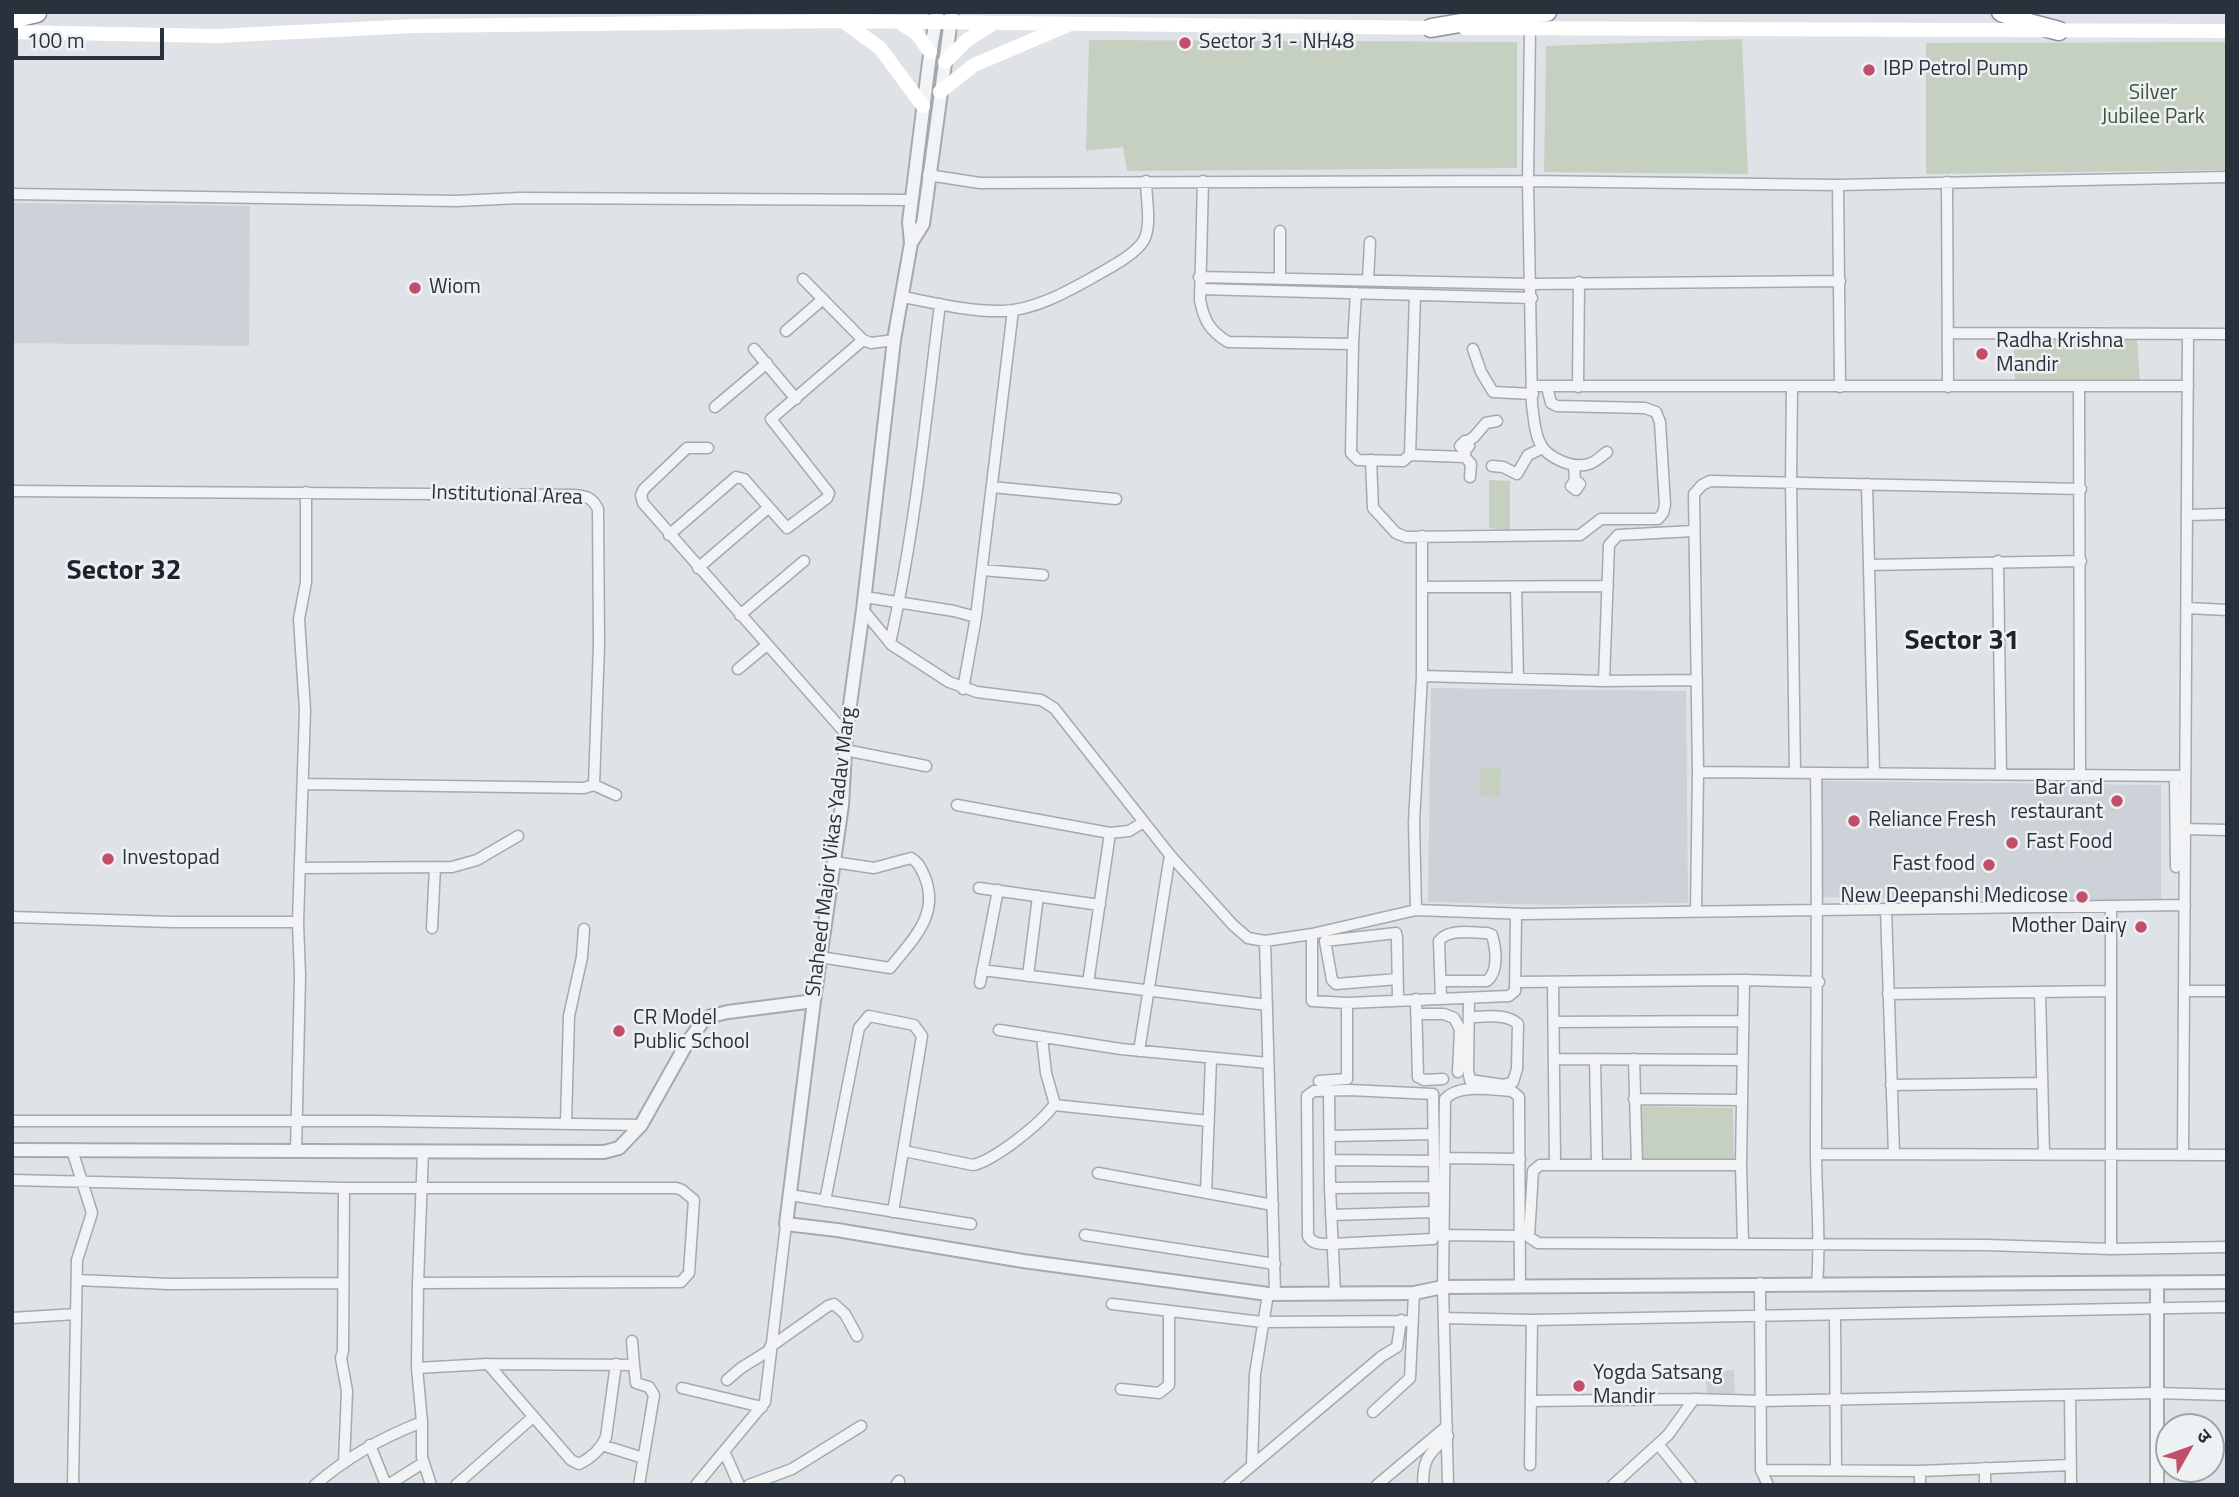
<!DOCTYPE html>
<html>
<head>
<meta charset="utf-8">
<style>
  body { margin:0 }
  #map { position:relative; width:2239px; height:1497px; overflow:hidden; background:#dfe2e7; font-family:"Titillium Web","Noto Sans Devanagari",sans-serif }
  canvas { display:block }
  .frame { position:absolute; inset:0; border:14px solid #29323c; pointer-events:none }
  .north { position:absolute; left:2155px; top:1413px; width:70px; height:70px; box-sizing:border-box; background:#eef1f4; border:2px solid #9fa5aa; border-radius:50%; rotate:50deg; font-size:19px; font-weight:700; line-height:28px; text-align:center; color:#29323c }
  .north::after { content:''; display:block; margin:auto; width:24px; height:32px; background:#c14f6a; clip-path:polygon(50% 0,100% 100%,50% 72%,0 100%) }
  .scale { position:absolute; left:14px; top:28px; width:150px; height:32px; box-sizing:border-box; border:4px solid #29323c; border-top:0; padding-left:9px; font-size:21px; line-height:24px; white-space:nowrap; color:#29323c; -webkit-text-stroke:5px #eef1f4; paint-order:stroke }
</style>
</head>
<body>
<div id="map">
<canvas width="2239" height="1497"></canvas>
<div class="frame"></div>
<div class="north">उ</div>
<div class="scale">100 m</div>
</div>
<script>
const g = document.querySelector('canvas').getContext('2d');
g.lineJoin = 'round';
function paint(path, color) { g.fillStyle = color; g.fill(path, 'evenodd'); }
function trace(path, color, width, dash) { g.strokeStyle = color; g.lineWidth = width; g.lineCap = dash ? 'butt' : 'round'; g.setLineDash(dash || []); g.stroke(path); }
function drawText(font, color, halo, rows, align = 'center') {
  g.font = font + ' "Titillium Web",sans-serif'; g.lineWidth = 5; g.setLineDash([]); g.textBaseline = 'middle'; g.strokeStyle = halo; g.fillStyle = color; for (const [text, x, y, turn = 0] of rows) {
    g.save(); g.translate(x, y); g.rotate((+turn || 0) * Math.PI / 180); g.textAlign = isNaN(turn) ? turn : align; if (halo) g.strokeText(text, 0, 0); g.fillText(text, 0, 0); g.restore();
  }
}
const built = new Path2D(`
  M12,203L250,206L249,346L12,343Z
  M1431,688L1686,691L1688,903L1559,905L1428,902Z
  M1820,781L2161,785V901L1819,897Z
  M1734,1370L1735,1393L1707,1395L1705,1372Z`);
const green = new Path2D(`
  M1742,39L1748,174L1544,172L1546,46Z
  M1089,40L1517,42V168L1127,171L1123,147L1086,151Z
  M2227,42V170L1926,174V43Z
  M2013,338L2137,340L2140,383H2015Z
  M1489,480L1510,481V530L1489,528Z
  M1480,767L1501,768L1500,797L1479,796Z
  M1639,1106L1733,1108L1734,1160H1640Z`);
const minor = new Path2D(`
  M1530,28L1528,181L1532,405C1534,417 1534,432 1540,443C1547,458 1573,469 1589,464C1596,462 1601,456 1607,452
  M928,175L980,183L1528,181L1838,185L2227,177
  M1203,181L1200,300C1204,321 1210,331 1228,342L1353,344
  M1947,182L1948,387
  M1838,185L1840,387
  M12,194L456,201L520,198L912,200
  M1280,231V279
  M1199,277L1532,284L1840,281
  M803,279L863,340L871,343L894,340
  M1368,280L1370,242
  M1200,289L1532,298
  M1356,293L1353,344L1351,453L1358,460L1403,461L1410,455L1415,295
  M903,297C935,303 970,312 1003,311C1036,310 1070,290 1097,275C1111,267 1136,254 1144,240C1152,224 1146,198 1146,181
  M786,331L823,299
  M1949,333L2227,334
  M754,349L796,399
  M1473,349L1481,372L1493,392L1533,394
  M1532,386H2188
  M2079,386L2080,775
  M1578,387L1579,282
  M1792,387L1791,481L1795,773
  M715,407L767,363
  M1466,442L1474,437L1486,423L1497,421
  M708,448H687L644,489L641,495L643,503L846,734
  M1465,451L1469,446L1465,441L1460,446L1465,451V457
  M1410,455L1465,457L1471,464L1470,477
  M1371,460L1373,508L1396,533L1406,537L1580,535L1601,519H1658L1663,513L1665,505L1660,422L1656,412L1645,408L1557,406L1551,403L1547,387
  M1492,466L1503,467L1517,474L1528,455L1543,448
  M1574,466L1575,480L1571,486L1576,490L1580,484L1575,480
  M1867,484L1874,773
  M992,487L1116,499
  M12,491L573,495C586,496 592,497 598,509L599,644L594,785L584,788L305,784
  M2187,515L2227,514
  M669,535L736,477L744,479L787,528L827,498L829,493L771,419L863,340
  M1998,561L2001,774
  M1869,565L2081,561
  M698,568L768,508
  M982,570L1043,575
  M1424,587L1608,586
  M1516,587L1518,678
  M865,597L954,611L976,617
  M2187,608L2227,610
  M863,610L892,645L949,682L977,692L1041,700L1054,708L1170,855L1233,925L1248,938L1265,941L1312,934L1416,910L1526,914L2185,905
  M740,615L804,561
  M890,643C915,532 926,417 940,304
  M738,669L767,645
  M1422,676L1604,681L1697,680
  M1604,681L1609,545L1618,535L1694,531
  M963,689L976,617L1013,310
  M845,750L926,766
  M1698,772L2185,776
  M1816,773C1818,899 1816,1025 1816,1151C1816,1196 1821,1239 1817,1284
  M2175,776L2176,867
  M594,785L616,795
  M957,805L1110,833L1129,831L1144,822
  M2185,829L2227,830
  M301,868L452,867L477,860L518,836
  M979,888L1100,905
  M1886,909L1894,1154
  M1416,910L1414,822L1422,676V536
  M1696,911L1698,772L1694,494L1702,485L1710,481L2081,489
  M12,917L172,922H298
  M432,928L435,867
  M1312,934V1001L1347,1003L1509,996L1515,991L1516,914
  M1265,941L1275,1294
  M820,957L890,968C913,939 941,914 924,875C920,867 919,863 911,858L874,868L834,862
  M982,970L1267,1005
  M1028,976L1038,896
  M1398,979L1336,984L1332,980L1325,941L1396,933L1397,937L1398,1000
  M1441,981H1487C1499,971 1496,949 1492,935L1487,933C1472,933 1448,928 1439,941L1441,999
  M1516,982L1744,980L1819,982
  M980,983L998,890
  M1088,983L1110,833
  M1553,983L1555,1163
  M2184,991H2227
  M2040,992L2044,1153
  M1888,994L2110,991
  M1416,999L1418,1077L1424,1080L1443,1079
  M1469,999L1468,1070L1470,1080L1504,1085L1513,1082L1517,1069L1518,1024C1506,1013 1485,1017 1469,1017
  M1416,1014H1444L1454,1018L1460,1029L1458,1072
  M1554,1022L1742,1021
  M999,1030L1121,1049L1268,1063
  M1139,1051L1170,855
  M1555,1059L1742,1060
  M1595,1059L1597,1165
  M1634,1059L1637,1165
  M1319,1081L1347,1079V1003
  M1891,1085L2042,1083
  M1329,1090L1330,1188L1335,1293
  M1349,1090L1433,1094L1435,1234L1433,1239L1331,1244C1322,1244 1313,1245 1308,1236L1307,1096L1314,1091Z
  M1634,1099L1741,1100
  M1054,1105L1209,1121
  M12,1121H378L641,1125
  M566,1122L569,1016L582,957L584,929
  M1330,1136L1433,1134
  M72,1150L92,1213L77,1260L73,1485
  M296,1151L300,976L298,922L305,710L299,619L306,582V492
  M423,1151L418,1283L417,1368L422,1422V1457L431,1485
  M904,1151L973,1165C995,1160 1040,1124 1054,1105V1101L1046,1073L1042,1038
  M1816,1154L2227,1155
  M2183,1155L2188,334
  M1446,1158L1520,1159
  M1330,1160L1434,1161
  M1741,1165H1540L1533,1171L1529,1237L1538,1243L1986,1245L2111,1249L2227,1247
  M1098,1173L1273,1205
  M12,1180L344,1188H676L682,1190L694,1200L689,1273L681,1282L418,1283
  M1330,1188L1434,1187
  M1206,1193L1211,1058
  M790,1195L971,1224
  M825,1201L859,1028L869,1016L914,1025L922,1036L893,1212
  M1331,1215L1434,1212
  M1085,1235L1275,1264
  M1444,1235L1521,1236
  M1743,1243L1741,1165L1744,980
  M2111,1249V907
  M77,1280L169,1284L343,1283
  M1760,1283L1761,1470L1768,1485
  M1112,1304L1262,1322L1413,1321
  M1835,1315L1836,1469
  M12,1318L76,1314
  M1444,1318L1532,1320L2227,1307
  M770,1347L828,1306L834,1304L845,1314L857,1336
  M488,1364L571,1460L579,1464C591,1458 601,1449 606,1437L616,1364
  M634,1365L636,1383L649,1387L654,1395L639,1485
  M417,1368L488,1364L634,1365L632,1341
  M727,1380L741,1368L770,1350
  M682,1388L762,1407
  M1121,1389L1159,1393L1169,1385V1312
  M2070,1395L2071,1485
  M1532,1401L1694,1399L1761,1401L2156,1393L2227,1395
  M1373,1412L1410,1378L1414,1293
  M1658,1444L1691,1485
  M370,1445L386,1485
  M602,1445L643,1458
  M724,1451L739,1485
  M344,1463L347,1391L341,1358L343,1351L344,1188
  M1252,1464L1255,1374L1268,1294
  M1530,1465L1532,1320
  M1985,1468V1485
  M1761,1470L1920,1471L2071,1465
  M1920,1471V1485
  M315,1485C347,1457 383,1437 422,1422
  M388,1485L423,1463
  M456,1485L533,1417
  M696,1485L765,1402L786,1224
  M749,1485L792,1469L861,1426
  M896,1485L899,1481
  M1229,1485L1382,1356L1397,1347L1401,1320
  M1377,1485L1447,1426
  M1423,1485C1423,1457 1429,1454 1448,1436
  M1448,1485L1443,1287L1445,1099C1459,1083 1493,1090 1512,1091L1519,1097L1520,1287
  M1613,1485L1668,1435L1694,1399`);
const tertiary = new Path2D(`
  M937,12L929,62L909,222L911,243L894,340L863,610L846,734L842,805L814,1001L786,1224L837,1230L1023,1261L1268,1294L1414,1293L1443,1287L2227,1282
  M911,243L923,224L952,12
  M12,1150L604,1152L619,1148L641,1125L687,1043L703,1021L711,1016L728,1012L814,1001
  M2157,1283V1485`);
const secondary = new Path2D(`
  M843,21L880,48L923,106
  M899,22L917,34L930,52
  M1465,28L2227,31
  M12,32L217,36L415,26L843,21L1441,28
  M945,62L967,40L994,23
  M940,92L974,65L1068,25`);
const motorway = new Path2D(`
  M2001,12L2029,23L2059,31
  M12,19L37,13
  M1431,28L1501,16L1547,12`);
const markers = [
  [1185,43,7,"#c14f6a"],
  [1869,70,7,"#c14f6a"],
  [415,288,7,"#c14f6a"],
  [1982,354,7,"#c14f6a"],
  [2117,801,7,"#c14f6a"],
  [1854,821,7,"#c14f6a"],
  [2012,843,7,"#c14f6a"],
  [108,859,7,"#c14f6a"],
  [1989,865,7,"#c14f6a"],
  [2082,897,7,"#c14f6a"],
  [2141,927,7,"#c14f6a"],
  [619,1031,7,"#c14f6a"],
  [1579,1386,7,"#c14f6a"]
];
const poiNames = [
  ["Sector 31 - NH48",1199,43],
  ["IBP Petrol Pump",1883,70],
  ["Wiom",429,288],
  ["Radha Krishna",1996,342],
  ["Mandir",1996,366],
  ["Bar and",2103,789,"right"],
  ["restaurant",2103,813,"right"],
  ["Reliance Fresh",1868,821],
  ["Fast Food",2026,843],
  ["Investopad",122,859],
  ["Fast food",1975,865,"right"],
  ["New Deepanshi Medicose",2068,897,"right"],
  ["Mother Dairy",2127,927,"right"],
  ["CR Model",633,1019],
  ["Public School",633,1043],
  ["Yogda Satsang",1593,1374],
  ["Mandir",1593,1398]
];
const parkNames = [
  ["Silver",2153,94],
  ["Jubilee Park",2153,118]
];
const streetNames = [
  ["Institutional Area",507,496,2],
  ["Shaheed Major Vikas Yadav Marg",832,852,-83]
];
const districtNames = [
  ["Sector 32",124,572],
  ["Sector 31",1962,642]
];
paint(built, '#cdd2d8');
paint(green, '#c6d0c1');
trace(minor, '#a5aab0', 13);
trace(tertiary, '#a5aab0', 16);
trace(motorway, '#88919c', 21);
trace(minor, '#f1f3f5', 10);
trace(tertiary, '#f1f3f5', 12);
trace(secondary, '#fff', 14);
trace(motorway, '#fff', 18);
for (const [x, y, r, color] of markers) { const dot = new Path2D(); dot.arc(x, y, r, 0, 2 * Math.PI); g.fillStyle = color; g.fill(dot); trace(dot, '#eef1f4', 2.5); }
drawText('21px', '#29323c', '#eef1f4', poiNames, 'left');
drawText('21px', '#405638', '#eef1f4', parkNames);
drawText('21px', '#29323c', '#eef1f4', streetNames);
drawText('bold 28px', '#1b232d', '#eef1f4', districtNames);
</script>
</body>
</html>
